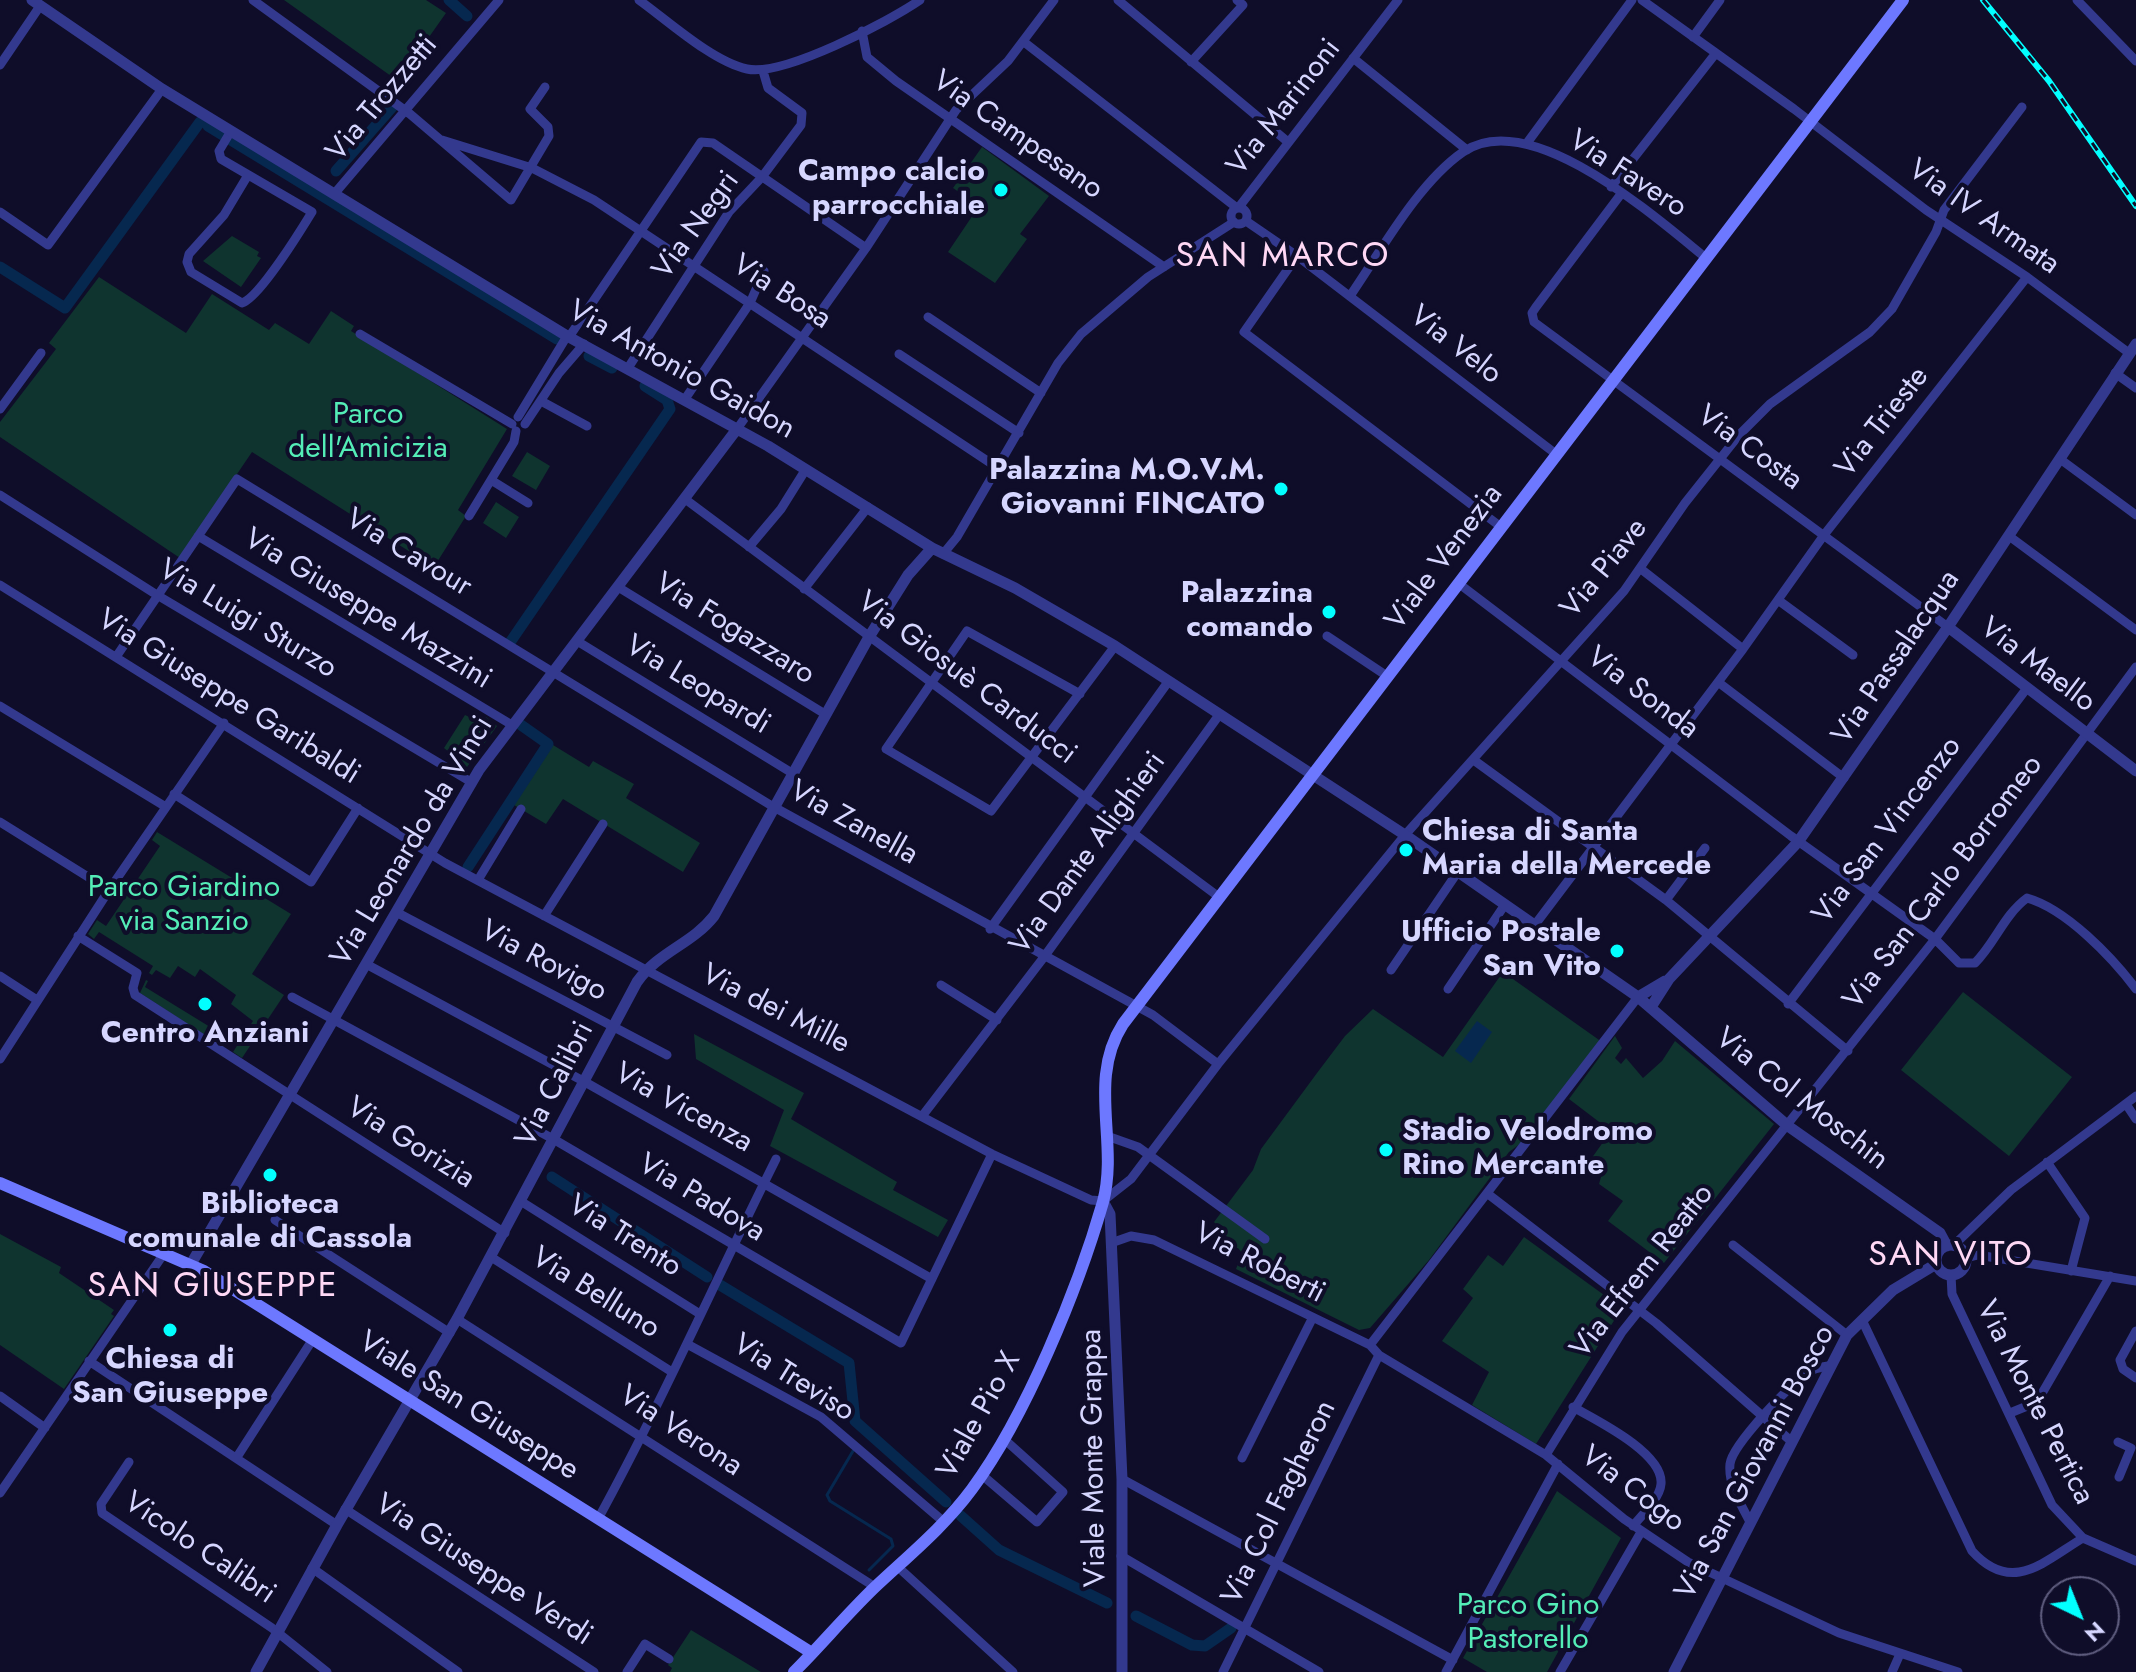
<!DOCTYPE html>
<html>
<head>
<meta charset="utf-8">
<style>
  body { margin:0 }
  #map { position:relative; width:2136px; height:1672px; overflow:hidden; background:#0f0d29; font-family:Jost,sans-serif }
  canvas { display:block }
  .north { position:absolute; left:2040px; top:1576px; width:80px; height:80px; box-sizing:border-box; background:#0f0d29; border:2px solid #5f5d7f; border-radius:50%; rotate:137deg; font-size:22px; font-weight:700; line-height:32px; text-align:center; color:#d6d6ff }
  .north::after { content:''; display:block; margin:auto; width:28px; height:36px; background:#02ffff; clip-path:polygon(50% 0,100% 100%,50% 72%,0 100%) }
</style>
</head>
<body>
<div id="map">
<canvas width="2136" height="1672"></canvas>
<div class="north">N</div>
</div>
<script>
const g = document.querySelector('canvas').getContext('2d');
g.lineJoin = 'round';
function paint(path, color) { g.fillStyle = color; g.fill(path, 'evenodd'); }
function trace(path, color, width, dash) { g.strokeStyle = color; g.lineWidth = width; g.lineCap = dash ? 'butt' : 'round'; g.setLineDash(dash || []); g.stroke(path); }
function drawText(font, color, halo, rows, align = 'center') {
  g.font = font + ' Jost,sans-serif'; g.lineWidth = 8; g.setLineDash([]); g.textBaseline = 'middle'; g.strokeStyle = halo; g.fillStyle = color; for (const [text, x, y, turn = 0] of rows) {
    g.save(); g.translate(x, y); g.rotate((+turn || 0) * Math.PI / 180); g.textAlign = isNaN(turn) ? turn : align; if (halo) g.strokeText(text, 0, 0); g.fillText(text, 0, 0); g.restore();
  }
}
const green = new Path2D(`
  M284,0H426L446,13L398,81Z
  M982,147L1049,196L1020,234L1027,239L995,283L948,252L979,206L953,188Z
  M232,236L259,252L257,256L261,258L241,287L203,261Z
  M99,277L186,333L212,294L269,330L275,323L309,344L331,311L354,326L351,331L507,429L458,510L466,516L434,567L252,452L180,558L0,437V422L56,349L49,343Z
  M527,452L550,466L536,490L512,476Z
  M496,502L519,517L506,538L483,523Z
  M465,715L482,723L486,717L497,726L467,767L444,748Z
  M553,745L589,767L593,761L634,784L626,798L700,843L683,872L563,799L546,824L514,805Z
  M157,832L291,914L252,974L284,995L242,1058L233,1052L253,1021L231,1004L236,995L200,969L195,977L178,966L170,978L156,970L152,975L149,973L153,966L99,932L94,939L88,934L97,920L106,926L160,846L152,840Z
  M1503,972L1602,1042L1520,1144L1509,1152L1429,1260L1370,1328L1359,1330L1236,1269L1242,1253L1238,1248L1224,1249L1227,1237L1214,1222L1253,1170L1261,1149L1317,1073L1345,1036L1373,1009L1443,1057Z
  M146,980L148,981L145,987L228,1038L223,1047L140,993Z
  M1963,992L2072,1077L2009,1156L1901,1070Z
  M694,1034L804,1093L791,1119L897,1182L893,1190L948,1220L938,1237L770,1146L784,1110L696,1059Z
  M1615,1036L1622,1048L1615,1058L1621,1064L1626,1058L1643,1078L1662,1061L1675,1041L1774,1124L1664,1263L1608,1221L1623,1201L1599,1184L1601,1177L1586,1166L1611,1131L1569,1099Z
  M0,1234L61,1267L59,1273L114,1310L111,1314L114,1316L64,1389L0,1345Z
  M1524,1237L1622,1308L1536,1444L1472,1405L1489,1372L1442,1341L1473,1298L1463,1289L1488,1255L1503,1266Z
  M1557,1491L1621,1538L1547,1672H1487L1463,1658Z
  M691,1630L761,1672H670L672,1668L668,1665Z`);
const water = new Path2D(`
  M1477,1021L1492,1032L1471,1063L1455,1051Z`);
const stream = new Path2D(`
  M853,1451L827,1495L830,1501L891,1539L893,1546L869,1570`);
const canal = new Path2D(`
  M449,0L467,16
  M208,126L557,339
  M336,171L393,106
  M0,267L65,308L200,122
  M589,356L612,368
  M511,641L670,409L667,400L645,386
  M468,867L548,744L521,725
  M552,1177L707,1277
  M720,1285L849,1363L855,1421L946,1502
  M961,1516L999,1550L1107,1603
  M1136,1616L1192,1645L1205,1646L1231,1628`);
const minor = new Path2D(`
  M253,0L410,114L511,200L549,136L548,127L530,109L545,87
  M639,0C667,20 713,62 747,69C783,77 888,22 920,0
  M1118,0L1288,142
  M1642,0L1794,109L1926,210L2027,277L2129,353
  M2077,0L2136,61
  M862,31L867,57L896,81L1164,267
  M1693,37L1720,0
  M1024,42L1237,208
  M1353,58L1467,150
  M1191,62L1243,5L1237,0
  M0,65L40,6
  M231,131L219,151L221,159L312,212C301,230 259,298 242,303L191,272L187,262L189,254L224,215L248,175
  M442,140L532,168L594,200L998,468
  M1527,143L1632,0
  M1611,187L1716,53
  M335,193L499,0
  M1621,194L1536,307L1532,313L1534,322L1948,627
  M1239,207L1398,0
  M1231 216a8 8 0 1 1 16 0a8 8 0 1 1-16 0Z
  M0,212L48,245L162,89
  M1246,221L1297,256L1556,454
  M1297,256L1244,332L1501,527
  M1350,296C1381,251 1418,183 1463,152C1530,106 1654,216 1706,258
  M928,317L1041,393
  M360,334L512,424
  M569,337L701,142L713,143L866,248
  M899,354L1019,433
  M628,368L729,212L762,177L801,125L802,113L768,88L763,71
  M2115,373L2136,388
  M685,399L750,303L764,271
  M541,401L587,426
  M0,409L41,353
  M518,417L567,336
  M525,424L559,373L584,344
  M737,429L866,248L956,110L1008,61L1054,0
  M2060,459L2136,515
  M491,480L528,503
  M0,495L157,595L471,782
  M685,499L1219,897
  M469,516L514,442L516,431
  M198,536L512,725
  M2009,536L2136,630
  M749,547L781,509L806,469
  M943,554L957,537L1058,363L1081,334L1148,277L1234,222
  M1641,569L1743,649
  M1458,583L1791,836L1935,939L1959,963H1975C1995,943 2004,915 2027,898C2066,909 2112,957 2136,989
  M0,585L445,863L992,1154L1091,1200L1103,1201L1131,1179L1218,1064L1405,835L1624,591L1685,503L1739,435L1770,404L1870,332L1892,309L1936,232L1944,210L2022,107
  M618,587L825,714
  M804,589L868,507
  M1778,600L1853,655
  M1327,636L1387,676
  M577,641L792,773
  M116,657L237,479L772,806L1153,1015L1218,1064
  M1718,682L1844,778
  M1080,694L967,631L886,749L991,811L1115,646
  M0,706L166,807
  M1475,761L1666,900L1848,1051
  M174,794L311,882L358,808
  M0,822L109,890
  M478,880L521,809
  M1666,900L1705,848
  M396,912L667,1055
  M544,916L603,824
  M1534,926L1743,649L1824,535L2027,277
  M990,929L1168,682
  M78,936L137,973L133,988L135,995L505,1233
  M366,964L585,1082L932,1279
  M1391,970L1457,873
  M0,976L37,1000
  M941,985L997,1020
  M1448,989L1504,906
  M292,997L555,1140L901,1343L992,1154
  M1788,1004L2027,688
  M0,1059L109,890L224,723
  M2126,1104L2136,1119
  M923,1115L1044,957L1219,715
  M1107,1136L1138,1147L1265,1239
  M2047,1162L2085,1218L2071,1271
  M1488,1194L1656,1323L1791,1441
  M522,1202L700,1314
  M275,1220L450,1333
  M1111,1243L1131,1236L1154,1240L1370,1345L1379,1355L1546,1455L1624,1519L1688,1562L1839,1633L1958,1672
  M1733,1245L1847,1335
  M1954,1245L2011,1190L2136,1096
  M491,1257L672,1372
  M1966,1258L1978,1255L2136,1281
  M1951,1275L1952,1294L2052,1505L2083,1538L2136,1561
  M457,1319L875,1587
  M1862,1320L1972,1551C2012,1595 2043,1562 2083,1538
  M2136,1331L2120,1360L2123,1369L2136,1378
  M687,1344L821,1417L944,1522
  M1370,1345L1638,997
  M89,1361L337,1525
  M0,1396L45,1428
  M1573,1407C1596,1420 1664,1453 1661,1484C1660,1498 1642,1515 1633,1526
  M2010,1413L2037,1402L2110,1276
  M2118,1442L2131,1448L2119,1477
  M1546,1455L1622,1332L1935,939L2136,667
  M237,1457L313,1339
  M1242,1458L1312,1319
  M129,1462L101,1504L102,1513L272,1628L327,1672
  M982,1475L1037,1522L1063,1492L1004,1439
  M1122,1479L1453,1660
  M0,1493L165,1252
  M345,1509L594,1672
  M598,1519C662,1402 716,1279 776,1159
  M1750,1522C1741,1504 1728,1485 1730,1464C1732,1445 1793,1381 1810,1371C1815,1368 1823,1367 1828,1366
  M1121,1556L1319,1672
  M312,1568L458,1672
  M899,1568L1013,1672
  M627,1672L645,1644L669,1659
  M1223,1672L1379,1355
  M1446,1672L1558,1464
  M1560,1672L1641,1532
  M1892,1672L1900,1654`);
const tertiary = new Path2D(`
  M32,0L162,89L567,336L768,446L932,548L1015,588L1115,646L1405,835L1638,997L1788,1126L1940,1233L1947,1246
  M1948,627L2136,771
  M1638,997L1665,981
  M1651,1007L1669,979L1798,842L1948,627L2136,344
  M1103,1201L1110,1214L1122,1479V1672
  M1936 1260a15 15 0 1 1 30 0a15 15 0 1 1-30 0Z
  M191,1264L479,770L737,429
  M256,1672L337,1525L457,1319L637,982C658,952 692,944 714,916L869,637L908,575L932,548
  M1674,1672L1847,1335L1893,1290L1936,1264`);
const secondary = new Path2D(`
  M0,1183L204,1271L812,1653
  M794,1672C821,1645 846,1615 874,1588C908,1556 944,1527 972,1489C1026,1416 1078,1289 1103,1202C1119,1142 1087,1080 1123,1024L1903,0`);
const rail = new Path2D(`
  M1983,0L2049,81L2136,206`);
const markers = [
  [1001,190,8,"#02ffff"],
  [1281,489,8,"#02ffff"],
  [1329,612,8,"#02ffff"],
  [1406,850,8,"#02ffff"],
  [1617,951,8,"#02ffff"],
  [205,1004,8,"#02ffff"],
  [1386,1150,8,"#02ffff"],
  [270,1175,8,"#02ffff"],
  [170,1330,8,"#02ffff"]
];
const streetNames = [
  ["Via Trozzetti",383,99,-50],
  ["Via Marinoni",1285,108,-52],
  ["Via Campesano",1017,136,35],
  ["Via Favero",1627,175,33],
  ["Via IV Armata",1983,218,35],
  ["Via Negri",697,226,-54],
  ["Via Bosa",781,293,33],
  ["Via Velo",1455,346,38],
  ["Via Antonio Gaidon",681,371,29],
  ["Via Trieste",1883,423,-52],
  ["Via Costa",1749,449,36],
  ["Via Cavour",408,554,31],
  ["Viale Venezia",1445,558,-53],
  ["Via Piave",1605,569,-51],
  ["Via Giuseppe Mazzini",367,610,31],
  ["Via Luigi Sturzo",247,620,31],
  ["Via Fogazzaro",734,630,32],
  ["Via Passalacqua",1897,658,-56],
  ["Via Maello",2037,666,37],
  ["Via Giosuè Carducci",966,679,37],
  ["Via Leopardi",697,686,31],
  ["Via Sonda",1642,694,37],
  ["Via Giuseppe Garibaldi",228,698,32],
  ["Via Zanella",853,824,29],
  ["Via San Vincenzo",1888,831,-53],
  ["Via Leonardo da Vinci",413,842,-59],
  ["Via Dante Alighieri",1089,854,-54],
  ["Via San Carlo Borromeo",1944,883,-53],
  ["Via Rovigo",543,962,28],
  ["Via dei Mille",775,1010,27],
  ["Via Calibri",556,1085,-63],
  ["Via Col Moschin",1801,1100,38],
  ["Via Vicenza",683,1109,29],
  ["Via Gorizia",410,1144,32],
  ["Via Padova",701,1199,31],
  ["Via Trento",624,1237,32],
  ["Via Roberti",1259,1264,27],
  ["Via Efrem Reatto",1643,1272,-52],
  ["Via Belluno",595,1294,32],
  ["Via Treviso",793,1379,32],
  ["Via Monte Pertica",2034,1403,63],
  ["Viale San Giuseppe",468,1407,32],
  ["Viale Pio X",980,1416,-61],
  ["Via Verona",680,1432,33],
  ["Viale Monte Grappa",1095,1458,-91],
  ["Via San Giovanni Bosco",1756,1463,-62],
  ["Via Cogo",1632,1490,37],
  ["Via Col Fagheron",1280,1503,-64],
  ["Vicolo Calibri",199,1549,34],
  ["Via Giuseppe Verdi",483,1571,33]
];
const poiNames = [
  ["Campo calcio",985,173],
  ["parrocchiale",985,207],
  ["Palazzina M.O.V.M.",1265,472],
  ["Giovanni FINCATO",1265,506],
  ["Palazzina",1313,595],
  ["comando",1313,629],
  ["Chiesa di Santa",1422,833,"left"],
  ["Maria della Mercede",1422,867,"left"],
  ["Ufficio Postale",1601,934],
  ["San Vito",1601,968],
  ["Centro Anziani",205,1035,"center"],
  ["Stadio Velodromo",1402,1133,"left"],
  ["Rino Mercante",1402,1167,"left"],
  ["Biblioteca",270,1206,"center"],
  ["comunale di Cassola",270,1240,"center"],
  ["Chiesa di",170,1361,"center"],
  ["San Giuseppe",170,1395,"center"]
];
const parkNames = [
  ["Parco",368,416],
  ["dell'Amicizia",368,450],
  ["Parco Giardino",184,889],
  ["via Sanzio",184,923],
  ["Parco Gino",1528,1607],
  ["Pastorello",1528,1641]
];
const quarterNames = [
  ["SAN MARCO",1283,258],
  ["SAN VITO",1951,1257],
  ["SAN GIUSEPPE",213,1288]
];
paint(green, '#0f342f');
paint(water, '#06284f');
trace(stream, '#06284f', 3);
trace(canal, '#06284f', 11);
trace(minor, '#33398e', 9);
trace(tertiary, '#33398e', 11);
trace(secondary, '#6d78ff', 12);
trace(rail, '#02ffff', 6);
trace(rail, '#0f0d29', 3, [9]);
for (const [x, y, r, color] of markers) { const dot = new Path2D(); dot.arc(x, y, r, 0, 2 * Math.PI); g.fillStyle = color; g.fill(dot); trace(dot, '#0f0d29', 3); }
drawText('30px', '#d6d6ff', '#0f0d29', streetNames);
drawText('bold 30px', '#d6d6ff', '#0f0d29', poiNames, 'right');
drawText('30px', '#54edb7', '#0f0d29', parkNames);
g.letterSpacing = '2px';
drawText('34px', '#ffd8f5', '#0f0d29', quarterNames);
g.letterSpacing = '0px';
</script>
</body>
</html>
